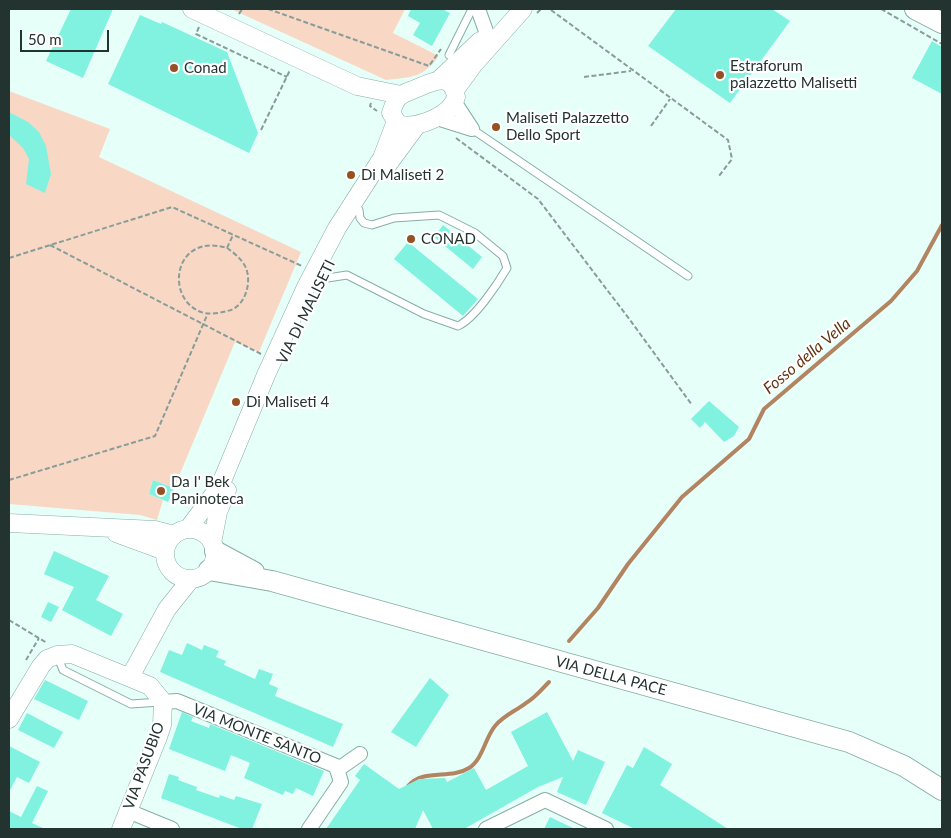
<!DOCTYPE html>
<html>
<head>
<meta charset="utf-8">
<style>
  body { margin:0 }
  #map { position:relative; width:951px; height:838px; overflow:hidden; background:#e6fff9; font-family:Lato,sans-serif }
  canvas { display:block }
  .frame { position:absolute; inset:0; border:10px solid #233330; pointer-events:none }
  .scale { position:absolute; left:20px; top:30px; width:89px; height:22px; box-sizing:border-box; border:2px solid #233330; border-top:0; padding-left:6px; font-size:15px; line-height:18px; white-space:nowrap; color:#233330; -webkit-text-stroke:4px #fff; paint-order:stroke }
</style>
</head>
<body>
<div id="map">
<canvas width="951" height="838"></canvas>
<div class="frame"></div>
<div class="scale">50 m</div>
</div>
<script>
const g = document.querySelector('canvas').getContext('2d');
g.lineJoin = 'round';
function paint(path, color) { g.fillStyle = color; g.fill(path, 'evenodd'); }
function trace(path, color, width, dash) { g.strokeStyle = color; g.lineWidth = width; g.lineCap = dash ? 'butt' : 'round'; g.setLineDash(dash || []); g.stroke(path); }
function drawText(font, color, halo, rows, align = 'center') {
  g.font = font + ' Lato,sans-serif'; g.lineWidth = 4.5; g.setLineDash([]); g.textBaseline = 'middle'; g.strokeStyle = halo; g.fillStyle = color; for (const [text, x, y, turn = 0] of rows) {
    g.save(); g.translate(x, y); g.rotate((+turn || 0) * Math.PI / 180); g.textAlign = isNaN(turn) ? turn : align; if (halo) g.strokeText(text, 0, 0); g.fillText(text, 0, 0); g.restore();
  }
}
const green = new Path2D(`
  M231,9H405L393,33L439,56C423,78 412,77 386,80Z
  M9,91L110,129L99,157L301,252L259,352L235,342L174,488L153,480L149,494L163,500L157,520L140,515L9,504Z`);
const stream = new Path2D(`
  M569,641L598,608L628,564L682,497L749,439L764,409L891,301L917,271L942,225
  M408,786C424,768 450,780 469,768C483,759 485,738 495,726C504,715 516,711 526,703C535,698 542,689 549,682`);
const building = new Path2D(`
  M71,9H113L83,78L46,61Z
  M411,9H442L450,13L432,46L413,35L420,23L408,16Z
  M676,9H772L790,21L730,103L648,46Z
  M140,15L161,24L162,22L227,52L258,133L249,153L108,84Z
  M932,41L942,47V94L912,78Z
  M9,112L28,122L39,132L46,146L51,174L45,193L26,184L29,159L23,148L9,135Z
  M443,225L482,257L473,269L434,237Z
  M408,242L478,299L463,316L394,259Z
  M709,401L739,427L734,436L724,442L705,422L700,428L691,419Z
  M153,480L174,488L168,502L149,494Z
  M54,551L109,576L96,600L123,614L111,636L62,610L74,587L44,574Z
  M48,602L59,607L51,622L41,617Z
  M187,643L202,650L204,645L219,651L216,657L226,661L224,665L255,679L259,669L273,674L269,684L278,688L275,696L343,724L333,747L160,672L169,650L182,655Z
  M430,678L449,695L416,747L391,732Z
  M45,680L88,701L79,720L34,699Z
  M182,712L193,717L191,721L209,728L210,724L324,771L313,796L296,788L293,794L285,791L283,795L244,778L250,763L231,755L225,771L169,749Z
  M547,712L573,761L578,750L605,762L586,805L557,792L563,777L538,787L464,829H433L423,810L415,829H326L360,780L355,776L364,764L399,789L419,779L445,778L447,782L474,768L486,790L528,766L511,732Z
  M27,713L63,732L54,748L18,730Z
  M9,746L40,762L29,783L17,777L9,792Z
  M644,747L672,764L660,785L728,829H635L602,813L627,765L633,768Z
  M169,774L179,777L178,780L197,787L196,790L219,798L220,795L234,800L236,796L262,804L252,829H242L161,798Z
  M37,786L48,791L32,823L45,829H9V811L21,817Z
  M550,817L575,829H544Z`);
const path = new Path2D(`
  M268,9L429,66L441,49
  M881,9L942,44
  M551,10L728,140L732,159L719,176
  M537,13L541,9
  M239,14L242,9
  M199,27L196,34L287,77
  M584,77L631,71
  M371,103L370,106L377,111
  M651,126L670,99
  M261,130L290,70
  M456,138L538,199L630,320L692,405
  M50,245L261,354
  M227,248C234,253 242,259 246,268C252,283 245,308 227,311C219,313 209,315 201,312C164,298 174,232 227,248L233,235
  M9,258L172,207L302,266
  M9,480L155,436L208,313
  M9,620L47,643
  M26,660L39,638`);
const service = new Path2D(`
  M449,55L472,9
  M472,129L688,276
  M321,279L347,275L424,314L458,326C475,318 497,285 507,268L503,256L475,233L439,215L394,218L372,225L364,223L360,218L359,210
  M57,655L63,670L131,704L160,702`);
const minor = new Path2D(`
  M478,9L487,34
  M455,103L472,129
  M434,117L472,129
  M163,702L177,701L336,766L341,782L309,829
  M337,770L360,754
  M128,811L172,829
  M486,829L545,800L606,829`);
const tertiary = new Path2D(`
  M192,9L357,86L401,95
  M439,80L480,41
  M455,90L474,64L523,9
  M386,167L417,125
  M9,523L155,530L174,535
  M188,529L220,486L266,375L306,287L337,228L382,158L396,121L391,113C393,108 394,102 398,98C402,93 410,91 415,89C432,82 452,71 456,97C451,116 418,128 400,125L396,121
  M165 554a25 25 0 1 1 50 0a25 25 0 1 1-50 0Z
  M116,533L165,551
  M212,543L218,512L227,490
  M130,677L167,609L191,579
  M9,719L41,666L47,659L57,655L72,654L150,686L163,702L162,725L158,737L121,829`);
const secondary = new Path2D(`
  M915,9L942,23
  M215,551L254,572
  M209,570L272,581L849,742L904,766L942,790`);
const markers = [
  [174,68,5,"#955123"],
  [720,75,5,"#955123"],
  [496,127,5,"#955123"],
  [351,175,5,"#955123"],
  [411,239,5,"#955123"],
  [236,402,5,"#955123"],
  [161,491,5,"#955123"]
];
const poiNames = [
  ["Estraforum",730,66],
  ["palazzetto Malisetti",730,83],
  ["Conad",184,68],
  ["Maliseti Palazzetto",506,118],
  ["Dello Sport",506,135],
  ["Di Maliseti 2",361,175],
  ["CONAD",421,239],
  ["Di Maliseti 4",246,402],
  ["Da I' Bek",171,482],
  ["Paninoteca",171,499]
];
const streetNames = [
  ["VIA DI MALISETI",306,312,-64],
  ["VIA DELLA PACE",611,676,15],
  ["VIA MONTE SANTO",257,734,22],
  ["VIA PASUBIO",144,766,-70]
];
const waterNames = [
  ["Fosso della Vella",807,356,-40]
];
paint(green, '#f8d8c5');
trace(stream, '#b38462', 4);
paint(building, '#81f2df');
trace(service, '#87aea6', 9);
trace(minor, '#87aea6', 16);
trace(tertiary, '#87aea6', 19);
trace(secondary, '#87aea6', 22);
trace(path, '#889d98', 2, [5, 2.5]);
trace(service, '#fff', 7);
trace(minor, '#fff', 14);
trace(tertiary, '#fff', 18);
trace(secondary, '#fff', 20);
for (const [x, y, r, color] of markers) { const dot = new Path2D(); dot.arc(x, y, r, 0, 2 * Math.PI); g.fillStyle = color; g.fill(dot); trace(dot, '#fff', 2); }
drawText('15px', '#233330', '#fff', poiNames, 'left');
drawText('15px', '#233330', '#fff', streetNames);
drawText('italic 16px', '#633311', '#fff', waterNames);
</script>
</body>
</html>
